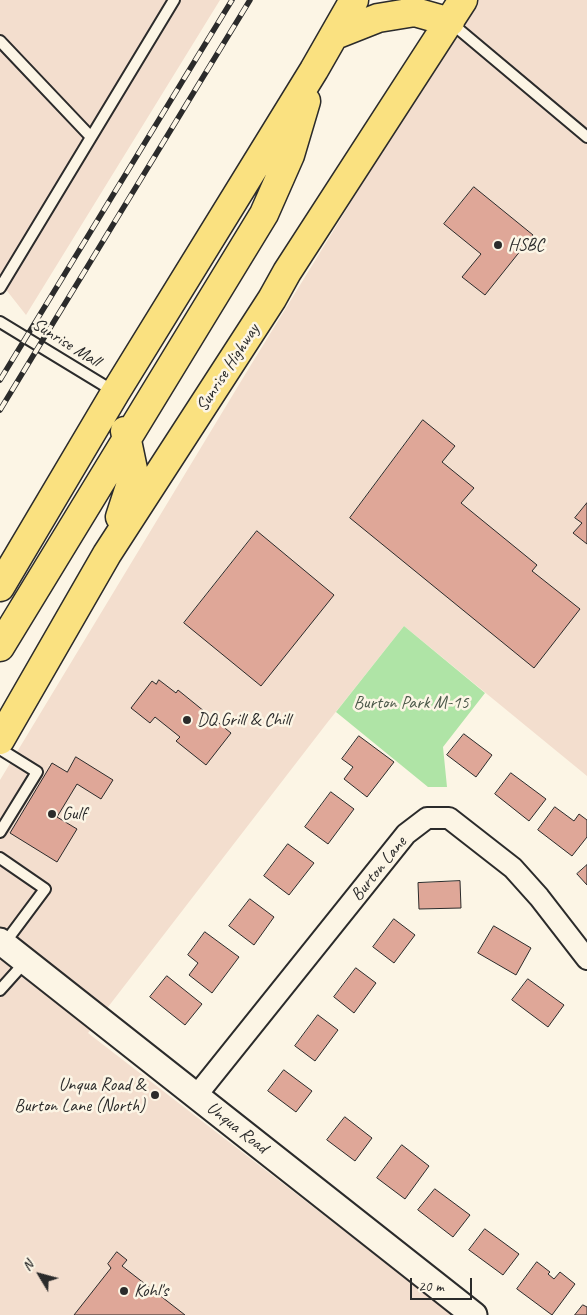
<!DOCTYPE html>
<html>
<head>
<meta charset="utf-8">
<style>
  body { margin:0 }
  #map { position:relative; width:587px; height:1315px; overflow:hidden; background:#fcf5e5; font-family:Caveat,sans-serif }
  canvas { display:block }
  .north { position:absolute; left:15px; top:1250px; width:50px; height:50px; -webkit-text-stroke:4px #fcf5e5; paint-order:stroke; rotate:307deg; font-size:14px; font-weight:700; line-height:20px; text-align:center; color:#2b2b2b }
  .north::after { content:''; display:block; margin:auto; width:18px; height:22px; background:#2b2b2b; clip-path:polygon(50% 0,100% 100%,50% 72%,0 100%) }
  .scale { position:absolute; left:410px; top:1278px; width:62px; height:22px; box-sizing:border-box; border:2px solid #2b2b2b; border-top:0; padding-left:6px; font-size:15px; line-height:18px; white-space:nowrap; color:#2b2b2b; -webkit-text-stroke:4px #fcf5e5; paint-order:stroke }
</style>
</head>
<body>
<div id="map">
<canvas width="587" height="1315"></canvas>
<div class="north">N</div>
<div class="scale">20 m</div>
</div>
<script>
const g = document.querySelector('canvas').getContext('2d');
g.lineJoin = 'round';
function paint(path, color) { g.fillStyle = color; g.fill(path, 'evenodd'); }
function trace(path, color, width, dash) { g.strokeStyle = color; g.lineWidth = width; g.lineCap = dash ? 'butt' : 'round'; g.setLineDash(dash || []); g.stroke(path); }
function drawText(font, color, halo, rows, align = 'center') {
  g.font = font + ' Caveat,sans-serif'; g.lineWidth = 5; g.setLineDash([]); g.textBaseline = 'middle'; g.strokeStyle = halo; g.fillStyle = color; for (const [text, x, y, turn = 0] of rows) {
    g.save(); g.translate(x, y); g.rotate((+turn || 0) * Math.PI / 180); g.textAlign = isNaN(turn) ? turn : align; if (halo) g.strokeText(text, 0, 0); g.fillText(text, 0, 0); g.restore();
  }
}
const built = new Path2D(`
  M0,0H220L26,315L0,282Z
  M475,0H587V776L404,626L327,723L88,1033L453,1315H0V780L246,373Z`);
const green = new Path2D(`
  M404,626L485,693L443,747L447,787H428L336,712Z`);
const building = new Path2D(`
  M474,187L533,235L485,295L462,277L481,254L444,224Z
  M423,420L455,446L442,462L474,488L461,503L537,565L532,571L580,609L534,668L350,518Z
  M587,503V544L573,533L582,523L575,518Z
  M257,531L334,595L261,686L184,623Z
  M159,680L176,693L178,690L231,733L206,765L176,741L180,737L155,717L150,723L131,708L152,681L156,684Z
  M464,734L492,755L476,777L447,755Z
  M359,736L394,762L367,797L344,779L353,767L342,759Z
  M76,757L113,780L101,799L77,784L57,817L77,829L57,862L10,833L52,763L67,772Z
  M511,773L546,799L529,821L495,794Z
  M331,792L354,809L328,844L305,827Z
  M555,807L574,821L579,814L587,820V837L572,856L538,830Z
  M288,844L314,863L289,895L264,876Z
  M587,865V885L577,874Z
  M460,881L461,908L419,909L418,883Z
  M250,899L274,917L254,945L229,926Z
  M394,919L415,935L394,963L373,947Z
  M494,926L531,948L516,975L478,953Z
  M205,932L239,957L212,993L189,975L198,963L188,955Z
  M356,968L376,983L354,1013L334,997Z
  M167,976L202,1004L185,1025L150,997Z
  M528,979L564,1005L548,1027L512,1000Z
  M318,1015L338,1030L315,1061L295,1046Z
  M284,1070L312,1091L296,1112L268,1091Z
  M345,1117L372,1138L355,1161L327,1140Z
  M402,1145L429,1166L405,1199L377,1178Z
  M435,1189L470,1215L453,1237L418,1210Z
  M485,1229L519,1254L503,1275L469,1250Z
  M117,1252L127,1260L122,1266L185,1315H74L111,1268L108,1264Z
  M537,1262L550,1272L548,1274L554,1279L560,1272L575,1284L552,1315L517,1289Z
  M583,1305L587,1307V1315H575Z`);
const service = new Path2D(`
  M450,22L587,137
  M0,41L91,137
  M0,288L174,0
  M0,322L115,392
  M0,749L37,772L0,832
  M0,858L45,889L4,944
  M0,990L26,961`);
const minor = new Path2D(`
  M196,1096L406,834L427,818H449L513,868L539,897L587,959`);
const tertiary = new Path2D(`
  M0,941L474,1315`);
const trunk = new Path2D(`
  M335,35L378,18L415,12L450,22
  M120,517L134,474L125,431
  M0,587L115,393L314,70L354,0
  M0,647L264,214L290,155L306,101
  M0,740L107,554L272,299L287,272L463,0`);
const rail = new Path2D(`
  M0,380L232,0
  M0,410L250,0`);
const markers = [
  [498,245,5,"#2b2b2b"],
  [187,720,5,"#2b2b2b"],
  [52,814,5,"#2b2b2b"],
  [155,1095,5,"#2b2b2b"],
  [124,1291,5,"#2b2b2b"]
];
const poiNames = [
  ["HSBC",508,245],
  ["DQ Grill & Chill",197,720],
  ["Gulf",62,814],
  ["Unqua Road &",145,1085,"right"],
  ["Burton Lane (North)",145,1106,"right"],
  ["Kohl's",134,1291]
];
const streetNames = [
  ["Sunrise Mall",66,343,32],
  ["Sunrise Highway",228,368,-57],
  ["Burton Lane",379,869,-51],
  ["Unqua Road",237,1128,38]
];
const parkNames = [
  ["Burton Park M-15",411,703]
];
paint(built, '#f3dece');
paint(green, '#afe4a6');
paint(building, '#dfa798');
trace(building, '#2b2b2b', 1);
trace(service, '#2b2b2b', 14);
trace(minor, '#2b2b2b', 24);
trace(tertiary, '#2b2b2b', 29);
trace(trunk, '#2b2b2b', 31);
trace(service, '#fcf5e5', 10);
trace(minor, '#fcf5e5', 20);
trace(tertiary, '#fcf5e5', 25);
trace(trunk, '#fae180', 28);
trace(rail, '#2b2b2b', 5.5);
trace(rail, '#fcf5e5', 4, [11]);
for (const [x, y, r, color] of markers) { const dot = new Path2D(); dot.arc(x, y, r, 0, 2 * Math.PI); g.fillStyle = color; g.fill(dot); trace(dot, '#fcf5e5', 2); }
drawText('18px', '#2b2b2b', '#fcf5e5', poiNames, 'left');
drawText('18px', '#2b2b2b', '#fcf5e5', streetNames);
drawText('18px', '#4c594a', '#fcf5e5', parkNames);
</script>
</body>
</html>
